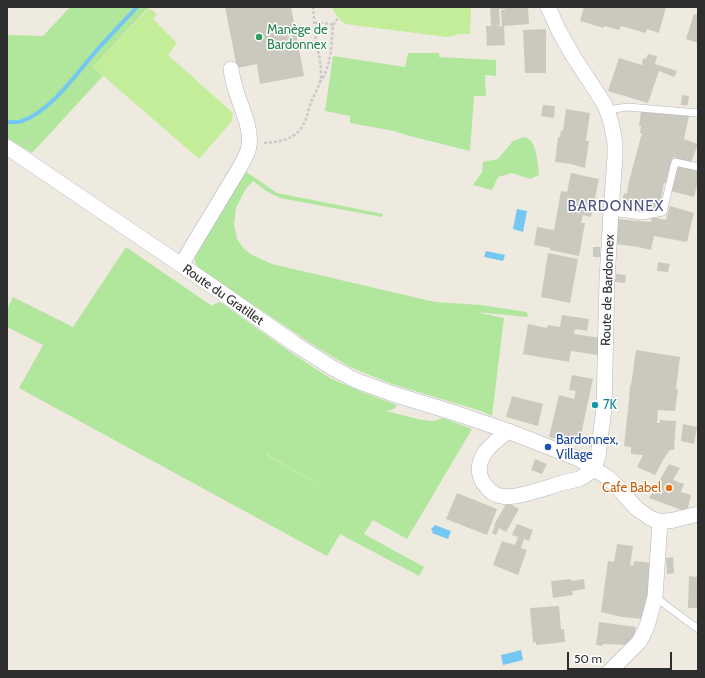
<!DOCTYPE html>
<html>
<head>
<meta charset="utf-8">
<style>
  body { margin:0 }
  #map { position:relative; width:705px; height:678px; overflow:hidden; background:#efeae0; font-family:Cabin,sans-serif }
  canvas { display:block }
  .frame { position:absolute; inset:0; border:8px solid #2e2e2e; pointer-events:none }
  .scale { position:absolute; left:567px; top:652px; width:105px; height:18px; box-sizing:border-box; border:2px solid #2e2e2e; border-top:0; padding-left:5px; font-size:12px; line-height:14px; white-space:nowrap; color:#2e2e2e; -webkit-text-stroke:3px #fff; paint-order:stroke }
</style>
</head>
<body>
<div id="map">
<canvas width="705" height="678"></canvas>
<div class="frame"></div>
<div class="scale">50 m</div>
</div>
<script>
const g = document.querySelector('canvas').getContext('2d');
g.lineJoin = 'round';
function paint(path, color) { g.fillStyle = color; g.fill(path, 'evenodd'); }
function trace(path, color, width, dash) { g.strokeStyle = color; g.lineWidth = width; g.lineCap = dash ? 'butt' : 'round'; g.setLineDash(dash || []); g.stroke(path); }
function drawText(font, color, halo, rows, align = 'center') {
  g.font = font + ' Cabin,sans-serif'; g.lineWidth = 3; g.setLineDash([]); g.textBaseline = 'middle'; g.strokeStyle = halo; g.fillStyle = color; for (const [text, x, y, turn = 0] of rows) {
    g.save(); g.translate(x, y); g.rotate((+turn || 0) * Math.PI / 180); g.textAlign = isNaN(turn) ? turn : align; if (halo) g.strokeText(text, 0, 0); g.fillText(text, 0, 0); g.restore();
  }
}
const green = new Path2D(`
  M70,7H149L93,67L103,76L32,153L7,138V35L43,36Z
  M408,53H439V57L496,60V76L485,75L486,96H474L470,151L406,135L394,131L350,123V116L325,111L333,56L405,67Z
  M524,137C526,138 528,139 530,140C537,146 538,166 539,175L530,179L512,173L498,177L492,190L473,185L482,172L483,162L498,159L513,141Z
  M245,171L277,193L383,214L382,217L280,198L266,191L253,181L245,190L236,208L234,224L237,239L244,249L252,255L272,264L435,302L481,305L527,312L528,317L476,312L504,318L492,416L481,411L392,384L350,367L318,348L199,269C195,264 194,261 196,255Z
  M126,247L212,306L214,304L220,302L296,356L330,378L362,392L397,405L394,409L386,411L422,420L433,421L443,418L472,429L407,539L373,520L364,534L424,567L419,576L340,534L327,556L19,388L43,345L7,327V309L13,297L73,327ZM265,454H266L368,513L354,505Z`);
const pitch = new Path2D(`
  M332,7H471L470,34H460L447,37L345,24C339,19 335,14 332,7Z
  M149,8L157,14L153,19L177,43L168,55L233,113L232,121L199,159L93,67Z`);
const water = new Path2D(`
  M517,209L527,211L523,232L513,229Z
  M486,251L505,255L503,261L484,257Z
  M435,525L451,531L448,539L432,533L433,532L431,529Z
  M521,650L523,660L503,665L501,655Z`);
const stream = new Path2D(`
  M7,122C12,122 17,123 22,121C51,111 77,73 97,50C110,35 124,21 137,7`);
const building = new Path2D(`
  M225,7H291L304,76L260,84L257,64L237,68Z
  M490,7H528L529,24L504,26L505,45L487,46L486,26H491ZM499,9H505V10H501L502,26H496L500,25Z
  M584,7H666L659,33L647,29L646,33L621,26L619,30L604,26V28L580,21Z
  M694,14L698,15V43L686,39Z
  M546,29V73H525L523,30Z
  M648,54L657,56L655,64L677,71L674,77L659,71L648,103L608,91L619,58L642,65L643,58L646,59Z
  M682,95L689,96L688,105H681Z
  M543,105L555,106L554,118L541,116Z
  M566,109L590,113L586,141H589L585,168L571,164L555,162L558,137H560L561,130L563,131Z
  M641,111L689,116L684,139L698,144L691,163L673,157L667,183H664L659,210L642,211L621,207L624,193L627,194L628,185L642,133H640L641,126H639Z
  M677,166L698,171V180L694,197L671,191Z
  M571,173L599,179L591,217L583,215L581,223H585L579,256L550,250V248L534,245L537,227L554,230L561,191L567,192Z
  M670,206L694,213L687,242L654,236L651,250L638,247L615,244L617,219L651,222L652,217L666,220Z
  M593,247H600V257H593Z
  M548,253L578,259L570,303L541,297Z
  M658,262L670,264L668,272L657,271Z
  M616,274L626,275L625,283L615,282Z
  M562,315L589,319L587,331L575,329L574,334L601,338L598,355L571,351L569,362L523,354L528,324L547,328L548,325L560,327Z
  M636,350L680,357L676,389H678L675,411L658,410L657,423H660V420L676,421L674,450H670L663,460L655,475L637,467L643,455L631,454V447L624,446L629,400L630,385H631Z
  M572,375L593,379L579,444L549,437L559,395L574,399L576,391L569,390Z
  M512,396L543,404L538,426L506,417Z
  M683,424L697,427L694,444L681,441Z
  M535,459L547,464L542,474L531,470Z
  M669,464L680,468L673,480L684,484L681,492L691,495L687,512L649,498Z
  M457,493L497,509L487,535L446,519Z
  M507,502L519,509L506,532L499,528L496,535L492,533L495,526L494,525Z
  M517,524L533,530L529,541L524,539L521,548L527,550L518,575L493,565L502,541L515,545L518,537L512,535Z
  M617,544L633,546L630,565L633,566L634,561L652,563L644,619L622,617L601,612L608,561L614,562Z
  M673,557L674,573L667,574L666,558Z
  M689,576L698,577V608H688Z
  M571,579V581L584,579L585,589L572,591L573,595L553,598L551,581Z
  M559,606L561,629H564L565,642L536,645V642L533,643L530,608Z
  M599,622L636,627L633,639L628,645L603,644L602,646L596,645Z`);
const path = new Path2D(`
  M315,23H324L333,25C331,46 332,63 321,81
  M333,25L338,18
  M26,143L31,139
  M264,143C279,142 295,140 303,125C307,119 308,110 311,102C315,93 321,84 321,74C321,60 317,48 315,34C314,25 314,16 313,7`);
const service = new Path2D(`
  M608,113L614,109L628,107L698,113
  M611,212L642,216L663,212L675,162L698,167
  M655,597L698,629`);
const minor = new Path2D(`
  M548,7L559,31L573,56L605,105L611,122L615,143V157L611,212L607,280L604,408L598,456L594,469
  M7,147L215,288L295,344L331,367L355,380L393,394L455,413L508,431L579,459L607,477L615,484L636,508L650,518L660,522L674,520L698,514
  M181,265L240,167C244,160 248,153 249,146C252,129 241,107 236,91C234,84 232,77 231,69
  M508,431C495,442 475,455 480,475C481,479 483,483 486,486C499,506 528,493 546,488C557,484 568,481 579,479L586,475L594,469
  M610,671L639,642L645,631L648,623L655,597L660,522`);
const markers = [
  [259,37,4,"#2e9e5b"],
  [595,405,4,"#0f9aa8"],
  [548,447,4,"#1a4fb4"],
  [669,488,4,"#e8710a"]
];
const leisureNames = [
  ["Manège de",267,30],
  ["Bardonnex",267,45]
];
const streetNames = [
  ["Route de Bardonnex",608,290,-88],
  ["Route du Gratillet",223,295,35]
];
const cultureNames = [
  ["7K",603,405]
];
const transitNames = [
  ["Bardonnex,",556,440],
  ["Village",556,455]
];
const foodNames = [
  ["Cafe Babel",661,488]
];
const quarterNames = [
  ["BARDONNEX",616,207]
];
paint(green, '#b1e69d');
paint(pitch, '#c3ed98');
paint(water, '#73c7f2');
trace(stream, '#73c7f2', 4);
paint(building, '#cbc8be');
trace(service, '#b4b5c1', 8);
trace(minor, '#b4b5c1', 16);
trace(path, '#c9c9c9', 2.5, [3, 2]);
trace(service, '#fff', 7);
trace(minor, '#fff', 15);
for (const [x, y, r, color] of markers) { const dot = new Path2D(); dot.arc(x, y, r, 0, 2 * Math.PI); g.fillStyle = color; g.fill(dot); trace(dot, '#fff', 1.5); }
drawText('13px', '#27864d', '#fff', leisureNames, 'left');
drawText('13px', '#2e2e2e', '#fff', streetNames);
drawText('13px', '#0d838f', '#fff', cultureNames, 'left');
drawText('13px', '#164399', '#fff', transitNames, 'left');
drawText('13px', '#c56008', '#fff', foodNames, 'right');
g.letterSpacing = '1px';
drawText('15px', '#4c5280', '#fff', quarterNames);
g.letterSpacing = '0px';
</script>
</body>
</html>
